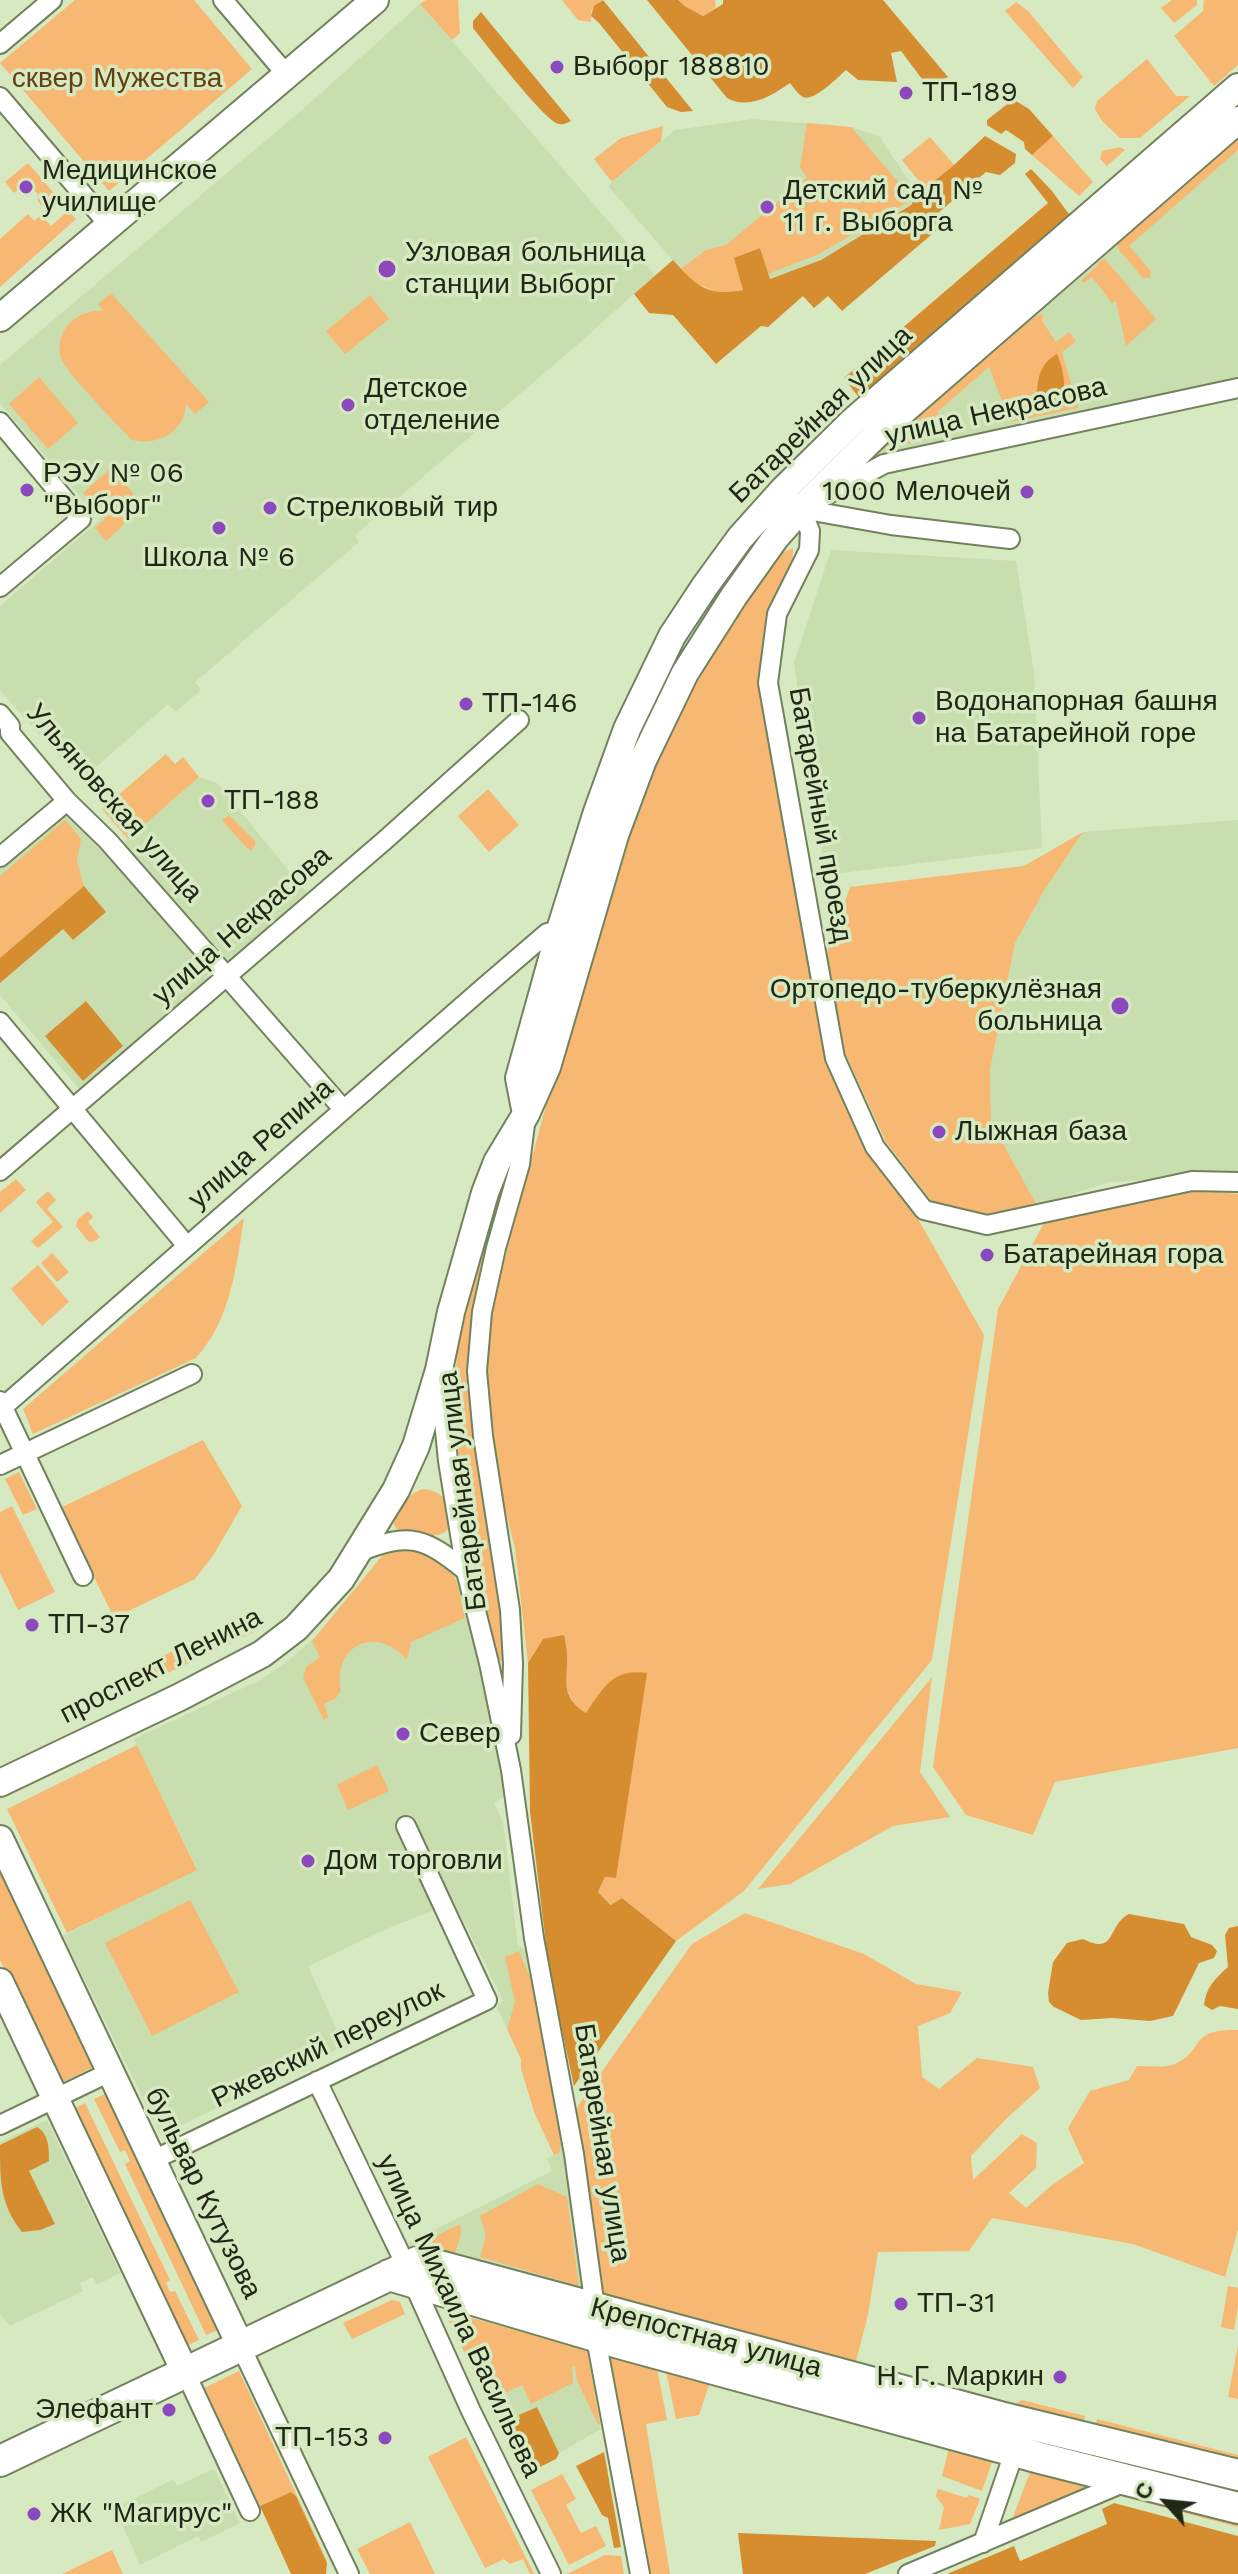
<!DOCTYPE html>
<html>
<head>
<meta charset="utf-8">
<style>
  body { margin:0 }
  #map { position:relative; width:1238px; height:2574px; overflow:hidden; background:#d6e9c1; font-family:"Work Sans",sans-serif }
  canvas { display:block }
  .north { position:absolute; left:1126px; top:2462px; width:80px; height:80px; -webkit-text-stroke:6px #d6e9c1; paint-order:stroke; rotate:297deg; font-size:22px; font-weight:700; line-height:32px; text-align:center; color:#202717 }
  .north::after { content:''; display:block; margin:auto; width:28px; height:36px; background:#202717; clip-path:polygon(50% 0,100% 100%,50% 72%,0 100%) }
</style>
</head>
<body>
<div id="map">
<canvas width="1238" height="2574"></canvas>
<div class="north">С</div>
</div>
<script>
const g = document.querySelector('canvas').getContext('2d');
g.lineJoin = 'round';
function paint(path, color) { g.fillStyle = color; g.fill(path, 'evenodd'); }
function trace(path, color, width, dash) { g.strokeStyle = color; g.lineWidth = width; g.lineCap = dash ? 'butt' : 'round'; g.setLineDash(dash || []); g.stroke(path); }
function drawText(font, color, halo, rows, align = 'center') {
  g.font = font + ' "Work Sans",sans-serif'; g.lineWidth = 7; g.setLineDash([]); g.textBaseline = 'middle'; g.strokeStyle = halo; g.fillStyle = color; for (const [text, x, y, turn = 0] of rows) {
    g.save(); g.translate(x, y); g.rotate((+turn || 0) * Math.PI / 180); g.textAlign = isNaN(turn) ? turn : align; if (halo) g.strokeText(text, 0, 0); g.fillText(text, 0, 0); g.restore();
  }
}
const built = new Path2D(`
  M420,4L655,275L576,346L355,535L359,542L195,682L201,690L180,708L176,712L168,704L80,781L0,690V606L100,520L0,403V365L310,103Z
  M753,119L851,127L879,136L913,187L916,196L911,204L821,260L770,280L760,248L691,281L608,186L675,130Z
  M1238,130V378L874,455L872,452Z
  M831,550L1016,561L1034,672L1042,848L825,875L794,663Z
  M199,777L217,783L308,894L226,964L122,844Z
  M66,811L98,848L104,844L216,974L80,1090L0,995V868Z
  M1238,820V1174L1110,1182L1037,1205L991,1122L990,1070L1015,943L1044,891L1083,832Z
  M397,1550L457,1572L463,1591L505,1787L506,1795L494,1803L503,1822L518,1946L522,1947L529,1959L568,2163L586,2297L410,2246L408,2243L552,2171L547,2158L554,2155L535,2114L521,2069V2059L497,2007L503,2000L422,1837L403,1845L434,1910L386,1929L308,1966L344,2046L161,2135L63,1936L197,1869L134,1739L262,1679L290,1659L324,1629L382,1556Z
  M47,2120L120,2273L97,2285L93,2277L80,2283L83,2291L10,2326L0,2314V2142Z
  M576,2366L577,2381L601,2429L559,2453L537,2407L520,2416L521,2419L501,2428L488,2401L522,2385L531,2403L571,2367Z
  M214,2469L240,2523L201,2542L198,2536L140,2565L115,2508L174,2479L177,2486Z`);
const green = new Path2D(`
  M75,0H194L252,69L109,191L0,63Z
  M426,0H458L460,33L452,40L420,4Z
  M562,0H602L591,11V22L578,20Z
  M678,0H715L716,7L703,16L687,8Z
  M1172,0H1197V5L1174,23L1161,8Z
  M1204,0H1238V65L1214,86L1174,36L1203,11Z
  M1016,2L1028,11L1083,77L1073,88L1005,11Z
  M1147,59L1176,96H1190L1140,138H1120L1102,121L1095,109L1097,101Z
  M807,123L851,127L913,199L819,254L768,274L760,248L735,258L743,290L720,294L691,281L681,269L706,250L726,245L807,178L800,167Z
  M663,126L661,141L612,182L594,159L621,138Z
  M1053,136L1093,182L1079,196L1032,155Z
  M930,137L954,165L925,189L902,160Z
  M1238,138V150L1129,246L1151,271L1150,278H1143L1119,250L1117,244Z
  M1120,147L1125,150L1107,166L1100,159L1102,151Z
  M28,163L60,200L46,211L37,200L40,197L27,182L14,193L5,182Z
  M68,211L76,219L0,287V239L28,214L34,221L41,215L51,226Z
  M1104,258L1156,319L1126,346L1116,301L1112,303L1092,277L1084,283L1081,281Z
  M111,293L209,402L195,414L186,404C185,433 157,446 132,440C117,424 67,374 61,358C57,346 61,332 70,323C80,314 90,310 104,311L98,304Z
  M370,295L389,319L345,354L326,331Z
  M1041,314L1044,316L1042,321L1056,342L1069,332L1076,341L1062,352L1078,408L1010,422L989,367L937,412L950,429L957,428L958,433L880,450L1033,318Z
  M39,377L78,423L48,449L9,404Z
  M111,468L133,493C132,520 125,524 106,541L95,528L105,519L83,493Z
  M793,548L792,563L766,614L759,688L825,1062L869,1153L917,1217L984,1335L932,1660L744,1891L676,1941L622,1898L612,1905L598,1892L605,1877L615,1878L599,1695L586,1713C562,1696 565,1681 567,1654L543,1639L528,1663L515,1548L502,1497L491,1434L486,1369L490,1314L565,1035L622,838L673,717L726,623L775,556Z
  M166,754L175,764L183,757L199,777L128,839L102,809Z
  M488,789L519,825L489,852L458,816Z
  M229,815L255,841V845L251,851L247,848L222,820Z
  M65,820L81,839L77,861L84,886L0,958V876Z
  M1083,832L1044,891L1015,943L990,1070L991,1122L1037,1205L984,1215L932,1202L886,1142L845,1053L827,953L850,887L1024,866Z
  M508,1170L469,1371L477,1461L505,1623V1660L501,1661L497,1659C486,1619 479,1580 471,1539C454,1442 447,1358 472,1261C481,1230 496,1200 508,1170Z
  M16,1179L26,1190L0,1213V1192Z
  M1195,1190L1238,1194V1748L1055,1782L1033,1835L966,1815L933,1767L998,1309L1044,1223Z
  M48,1191L56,1200L47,1209L63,1227L38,1248L31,1241L53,1222L36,1202Z
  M88,1211L93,1217L88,1222L100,1237L95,1241L89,1242L76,1226L78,1219Z
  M244,1218C236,1268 231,1319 196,1358L33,1434L23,1409Z
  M52,1253L69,1272L57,1282L41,1263Z
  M38,1265L69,1302L42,1326L11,1289Z
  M203,1440L242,1506L214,1554L195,1579L114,1618L60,1508Z
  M19,1472L37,1509L23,1515L5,1479Z
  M422,1489C454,1490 463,1529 438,1535C427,1537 411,1532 399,1531L394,1525C394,1506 405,1497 422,1489Z
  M12,1506L55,1592L18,1610L0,1573V1512Z
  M417,1548C458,1563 456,1579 465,1618L411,1642L407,1660C376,1624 332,1645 341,1691L335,1699L324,1704L328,1717L324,1720L303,1678L306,1667L320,1657L312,1641L382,1556L397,1550Z
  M246,1616L254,1632L130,1691L123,1675Z
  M932,1677L920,1772L950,1817L893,1826L790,1884L758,1889Z
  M137,1745L197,1870L67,1933L7,1809Z
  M377,1765L389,1791L348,1810L337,1785Z
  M0,1862L95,2066L59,2084L0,1960Z
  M190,1900L239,1992L152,2036L105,1943Z
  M745,1913L864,1954L916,1984L962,1992L950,2013L918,2026L922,2077L939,2089L977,2058L1033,2067L1040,2088L1005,2120L971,2156L973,2180L1022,2134L1037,2143L1036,2168L1009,2193L1026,2208L1052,2185L1084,2163L1068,2128L1090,2091L1129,2080L1137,2066C1149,2066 1165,2068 1175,2064C1207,2049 1187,2029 1238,2030V2229L1225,2277L1133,2244L992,2218L969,2251L878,2252L868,2315L856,2361L603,2293L576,2113L579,2104L692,1944Z
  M519,1951L531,1980L561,2143L560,2152L554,2155L535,2114L521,2069V2059L507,2029L515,2002L505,1957Z
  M107,2093L220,2329L206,2335L125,2164L130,2161L125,2150L120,2152L94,2099Z
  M85,2103L170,2280L166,2283L170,2292L175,2291L199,2340L184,2347L71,2110Z
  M538,2184L567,2197L579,2286L480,2257L486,2235L480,2216Z
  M460,2224L461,2235L455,2253L422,2243Z
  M1228,2286L1238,2288V2306L1234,2330L1221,2327Z
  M392,2300L400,2302L405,2314L352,2339L343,2323Z
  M454,2313L587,2350L600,2423L599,2426L577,2381L575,2366L572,2367L573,2383L531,2404L522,2385L488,2401L448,2319Z
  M1238,2345V2399L1228,2397Z
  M606,2355L657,2368L667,2420L646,2424L670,2574H648Z
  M239,2371L327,2561V2563L296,2496L291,2492L260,2506L204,2388Z
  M666,2371L710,2382L699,2415L676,2419Z
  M1022,2400L1085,2416L1083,2426L1013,2409L1015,2404Z
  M1097,2419L1238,2455V2466L1095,2429Z
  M466,2437L534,2574H530L523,2559L510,2564L504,2559L485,2568L428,2457Z
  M949,2448L992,2462L982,2491L942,2476Z
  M1030,2472L1085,2487L1084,2490L1016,2520L1013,2517Z
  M562,2474L576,2499L566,2505L581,2533L596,2526L606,2546L569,2565L531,2490Z
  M938,2489L967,2498L969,2495L980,2499L970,2524L939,2530L944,2507L936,2496Z
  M1130,2491L1238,2518V2527L1117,2495Z
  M410,2522L435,2574H370L357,2549Z
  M112,2550L123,2574H62Z
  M605,2555L621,2556L624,2574H567Z`);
const forest = new Path2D(`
  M603,0L693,111L681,112L667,107L599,23L591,16L594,6Z
  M647,0H678L686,7L703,16L723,4V0H883L948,77L938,82L922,79L901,51L891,53L897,82L858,80L846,70C838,77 814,102 803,97C799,95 793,87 790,83C772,96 748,110 727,98Z
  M481,12L571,121C566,123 564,125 559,124C545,122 486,44 473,28V21Z
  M1016,101L1029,109L1053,136L1032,155L1025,149L1024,142L1006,130L1001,134L987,125V120L1010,102Z
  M985,136L1016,154L1015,163L1000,175L986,172L937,214L938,229L842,311L828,296L814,308L803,296L768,327L761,326L716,364L673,315L649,313L634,294L673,260C696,286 708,297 743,290L734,258L760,248L770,279L821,260L911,205L916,196L954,165Z
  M1031,169L1052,191L1071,217L863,403L844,378L1048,203L1025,174Z
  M1057,354C1064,371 1066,383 1062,401L1048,403L1037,397C1037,379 1040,363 1057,354Z
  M84,886L106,912L73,940L63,929L0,983V958Z
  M86,1001L123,1046L83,1081L45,1036Z
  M564,1635C565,1641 567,1648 567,1654C568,1682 559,1695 586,1713C603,1688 613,1668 647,1673L616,1878L605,1877L598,1892L611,1905L622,1898L676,1941L574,2086L549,1969L530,1812L528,1663L543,1639Z
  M1129,1914L1184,1924L1191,1937L1212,1945L1217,1951L1214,1958L1199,1963L1173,2016L1150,2021L1112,2018L1081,2020L1054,2007L1049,2002L1048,1993L1053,1962L1067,1943L1083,1939C1117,1956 1107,1925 1129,1914Z
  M1238,1926V2009L1220,2006L1212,2010L1204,2005C1206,1987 1215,1979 1228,1967L1225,1935L1229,1928Z
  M37,2127C49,2134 49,2148 49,2161L29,2171L55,2224L40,2230L22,2232C0,2204 0,2181 0,2145Z
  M537,2407L559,2453L556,2459L524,2475L501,2428L520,2419L519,2415Z
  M604,2452L621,2547L614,2548L608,2518L602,2515L576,2466Z
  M291,2492L296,2496L327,2563L326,2574H291L260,2506Z
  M1114,2503L1238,2536V2574H947L1014,2546L1020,2561L1107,2524L1102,2509Z
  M738,2533L936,2541L935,2546L865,2574H743Z`);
const street = new Path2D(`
  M223,0L286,74
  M0,44L52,0
  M0,97L109,225
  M0,422L81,519L0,587
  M821,498L884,464L1238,388
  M796,503L801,509L810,531L809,550L777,614L768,683L835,1058L875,1147L924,1210L987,1225L1192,1181L1238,1182
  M801,509L891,525L1010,539
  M0,714L10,726V733L67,801L108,841L343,1109
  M0,857L67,801
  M0,1022L187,1246
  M0,1171L384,841L519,720
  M440,1381L448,1461L466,1571L489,1663L511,1770L534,1938L574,2154L593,2293L598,2349L640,2574
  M0,1401L83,1576
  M3,1407L483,988L547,933L560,930
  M0,1465L192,1374
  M359,1552C410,1532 424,1537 466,1571
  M511,1735L513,1664L510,1610L483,1436L477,1371L482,1312L496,1248L520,1164L525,1124
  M317,2081L398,2249L471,2411L551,2574
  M0,2125L110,2072
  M151,2161L487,2000L406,1826
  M241,2347L349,2574
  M186,2374L250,2511
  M983,2543L1017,2444
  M908,2574L1130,2480`);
const secondary = new Path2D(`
  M0,318L375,0
  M526,1114L519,1078L560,930L597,812L627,729L672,636L705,586L740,538L783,490L853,421L1238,87
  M0,1783L180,1697L262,1654L296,1628L341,1579L396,1490L416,1446L439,1370L451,1312L485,1193L497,1162L526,1114L547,1067L615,835L643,760L685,673L734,596L776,537L801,509L879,432L1238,120
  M0,1839L241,2347
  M0,1982L186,2374`);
const primary = new Path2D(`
  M389,2275L619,2343L1040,2458L1238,2508
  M0,2461L417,2262L439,2266L1000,2417L1238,2475`);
const markers = [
  [557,67,8,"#8c49be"],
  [906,93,8,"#8c49be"],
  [26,187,8,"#8c49be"],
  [767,207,8,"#8c49be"],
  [387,269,10,"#8c49be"],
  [348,405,8,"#8c49be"],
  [27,490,8,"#8c49be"],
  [1027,492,8,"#8c49be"],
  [270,508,8,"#8c49be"],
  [219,528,8,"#8c49be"],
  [466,704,8,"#8c49be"],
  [919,718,8,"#8c49be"],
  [208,801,8,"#8c49be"],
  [1120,1006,10,"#8c49be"],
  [939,1132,8,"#8c49be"],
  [987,1255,8,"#8c49be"],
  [32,1625,8,"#8c49be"],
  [403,1734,8,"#8c49be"],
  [308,1861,8,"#8c49be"],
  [901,2304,8,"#8c49be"],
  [1060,2377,8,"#8c49be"],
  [169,2410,8,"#8c49be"],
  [385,2438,8,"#8c49be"],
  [34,2514,8,"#8c49be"]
];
const poiNames = [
  ["Выборг 188810",573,67],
  ["ТП-189",922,93],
  ["Медицинское",42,171],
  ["училище",42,203],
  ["Детский сад №",783,191],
  ["11 г. Выборга",783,223],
  ["Узловая больница",405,253],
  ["станции Выборг",405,285],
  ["Детское",364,389],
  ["отделение",364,421],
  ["РЭУ № 06",43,474],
  ["\"Выборг\"",43,506],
  ["1000 Мелочей",1011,492,"right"],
  ["Стрелковый тир",286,508],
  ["Школа № 6",219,558,"center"],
  ["Водонапорная башня",935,702],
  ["на Батарейной горе",935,734],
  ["ТП-146",482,704],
  ["ТП-188",224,801],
  ["Ортопедо-туберкулёзная",1102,990,"right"],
  ["больница",1102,1022,"right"],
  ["Лыжная база",955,1132],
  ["Батарейная гора",1003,1255],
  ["ТП-37",48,1625],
  ["Север",419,1734],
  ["Дом торговли",324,1861],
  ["ТП-31",917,2304],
  ["Н. Г. Маркин",1044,2377,"right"],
  ["Элефант",153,2410,"right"],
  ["ТП-153",369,2438,"right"],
  ["ЖК \"Магирус\"",50,2514]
];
const parkNames = [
  ["сквер Мужества",117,79]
];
const streetNames = [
  ["улица Некрасова",996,412,-13],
  ["Батарейная улица",821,415,-44],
  ["Ульяновская улица",114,803,49],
  ["Батарейный проезд",820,815,80],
  ["улица Некрасова",242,926,-41],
  ["улица Репина",261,1144,-41],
  ["Батарейная улица",463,1491,-97],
  ["проспект Ленина",161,1666,-27],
  ["Ржевский переулок",328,2045,-26],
  ["Батарейная улица",602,2143,81],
  ["бульвар Кутузова",203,2193,64],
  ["улица Михаила Васильева",459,2316,65],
  ["Крепостная улица",706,2338,15]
];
paint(built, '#c8deae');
paint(green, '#f7b873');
paint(forest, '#d68d30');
trace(street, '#71825c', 22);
trace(secondary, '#71825c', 30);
trace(primary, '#71825c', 34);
trace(street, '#fff', 18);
trace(secondary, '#fff', 26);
trace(primary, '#fff', 30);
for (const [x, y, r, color] of markers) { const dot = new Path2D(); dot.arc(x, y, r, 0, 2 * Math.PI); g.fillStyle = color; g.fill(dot); trace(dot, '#d6e9c1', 3); }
drawText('28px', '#202717', '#d6e9c1', poiNames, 'left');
drawText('28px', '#653f0f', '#d6e9c1', parkNames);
drawText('28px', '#202717', '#d6e9c1', streetNames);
</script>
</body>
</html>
